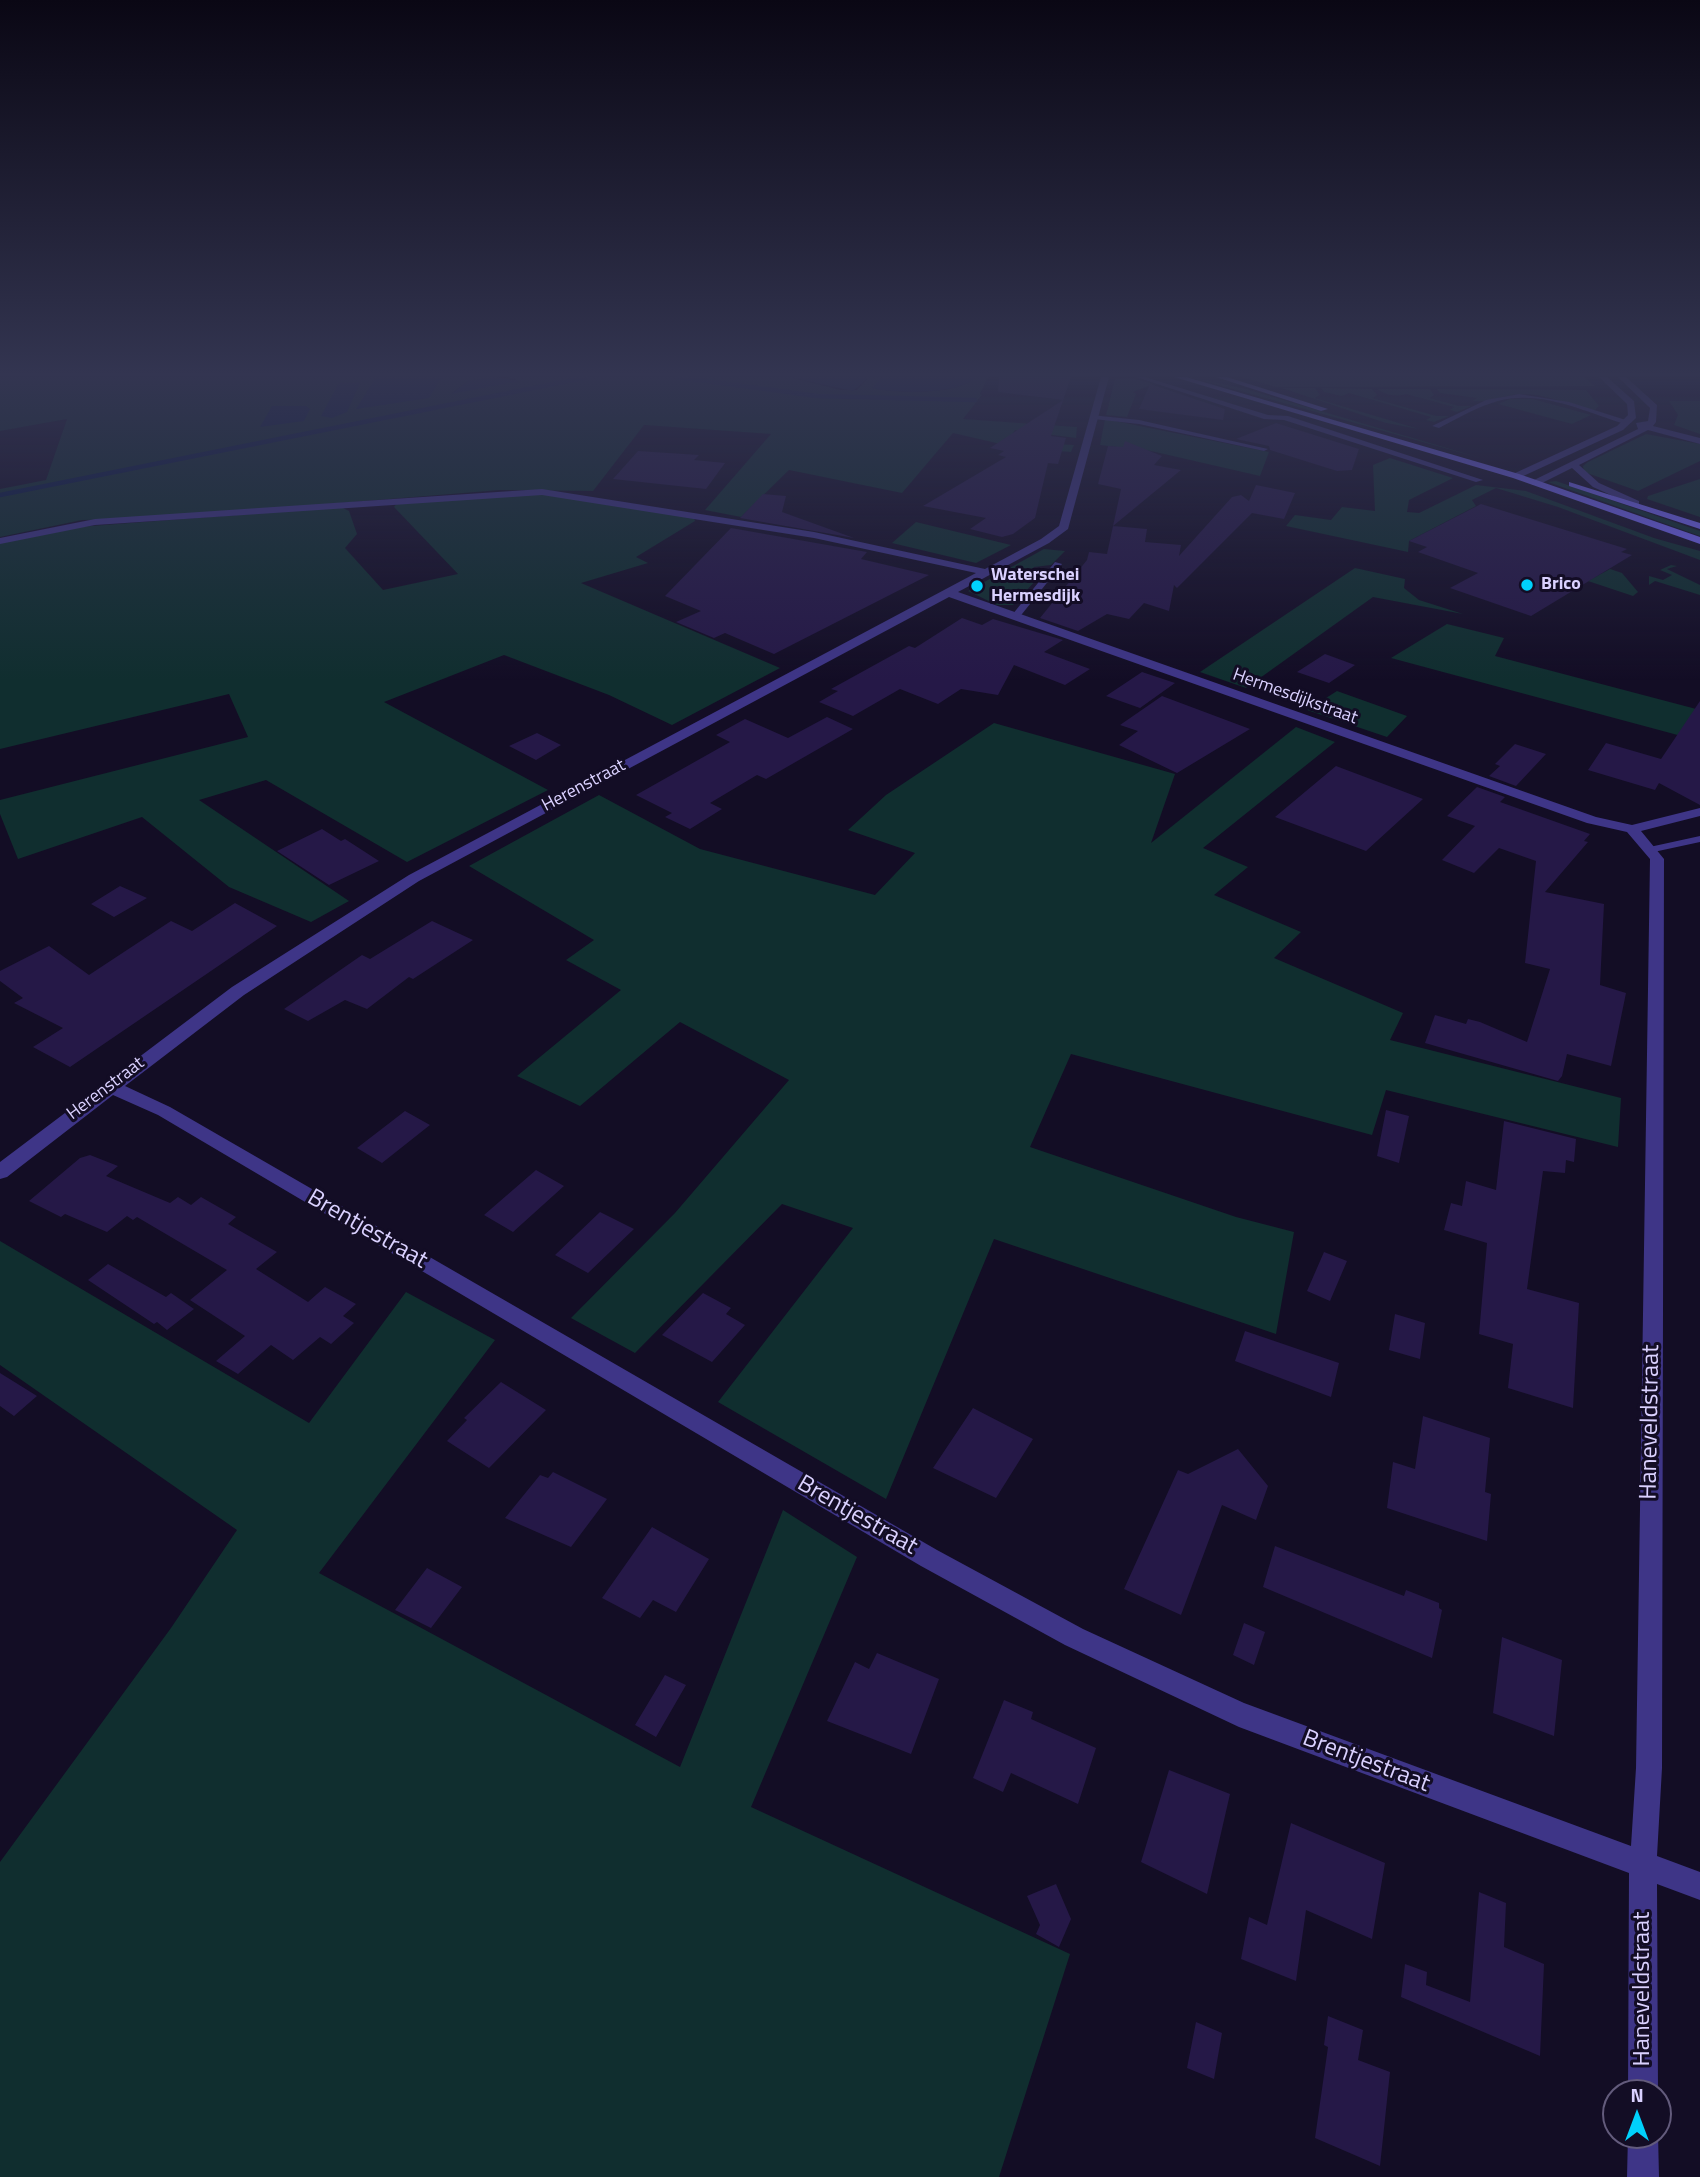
<!DOCTYPE html>
<html>
<head>
<meta charset="utf-8">
<style>
  body { margin:0 }
  #map { position:relative; width:1700px; height:2177px; overflow:hidden; background:#130d25; font-family:"Titillium Web",sans-serif }
  canvas { display:block }
  .north { position:absolute; left:1602px; top:2079px; width:70px; height:70px; box-sizing:border-box; background:#130d25; border:2px solid #635b7c; border-radius:50%; rotate:0deg; font-size:19px; font-weight:700; line-height:28px; text-align:center; color:#dad1ff }
  .north::after { content:''; display:block; margin:auto; width:24px; height:32px; background:#00d1fc; clip-path:polygon(50% 0,100% 100%,50% 72%,0 100%) }
</style>
</head>
<body>
<div id="map">
<canvas width="1700" height="2177"></canvas>
<div class="north">N</div>
</div>
<script>
const g = document.querySelector('canvas').getContext('2d');
g.lineJoin = 'round';
function paint(path, color) { g.fillStyle = color; g.fill(path, 'evenodd'); }
function trace(path, color, width, dash) { g.strokeStyle = color; g.lineWidth = width; g.lineCap = dash ? 'butt' : 'round'; g.setLineDash(dash || []); g.stroke(path); }
function drawText(font, color, halo, rows, align = 'center') {
  g.font = font + ' "Titillium Web",sans-serif'; g.lineWidth = 6; g.setLineDash([]); g.textBaseline = 'middle'; g.strokeStyle = halo; g.fillStyle = color; for (const [text, x, y, turn = 0] of rows) {
    g.save(); g.translate(x, y); g.rotate((+turn || 0) * Math.PI / 180); g.textAlign = isNaN(turn) ? turn : align; if (halo) g.strokeText(text, 0, 0); g.fillText(text, 0, 0); g.restore();
  }
}
const green = new Path2D(`
  M0,377H376L357,409L440,377H495L468,381L452,393L517,380L508,377H789L840,390H857L869,377H882L873,388C897,394 960,395 976,377H988L980,394L982,395L963,419L1077,427L1076,438L1015,430L1011,437L1039,443L1074,445L1071,452L1018,448L953,433L902,493L789,470L741,517L705,510L771,434L644,425L593,491L500,490L143,519L82,520L0,537V489L46,480L67,419L0,431Z
  M1190,377L1246,389L1484,459Z
  M1242,377H1584L1595,386L1276,387Z
  M1131,378L1153,384L1133,392L1136,394L1127,417L1106,415L1115,379Z
  M1282,388H1315L1320,395L1315,398L1419,429L1386,423Z
  M1321,388L1372,389L1377,395L1373,398L1436,416H1449L1434,422L1426,420L1431,417L1349,393L1342,396L1324,392Z
  M1378,389H1430L1434,395L1430,398L1459,406H1472L1457,412L1450,410L1454,407L1406,394C1398,397 1383,395 1378,389Z
  M1437,389L1586,390L1599,406L1594,411C1571,405 1546,394 1522,394C1506,394 1484,404 1472,401L1477,398L1440,393Z
  M1510,399H1533L1591,415L1572,424L1498,404Z
  M1669,401H1700V434L1674,425L1678,415Z
  M1105,419L1269,452L1260,476L1151,451L1100,445Z
  M1646,434L1700,444V461L1638,491L1584,472L1583,466L1588,462Z
  M1390,458L1453,478L1409,500L1407,512L1419,513L1476,485L1526,491L1654,538L1700,551V560L1558,507L1496,488L1472,500L1476,506L1409,541L1408,552L1286,526L1295,515L1331,520L1342,507L1375,511L1373,465Z
  M1700,479V517L1647,499L1648,496Z
  M1556,481L1700,531V536L1548,482Z
  M528,493L558,495L694,518L695,521L636,557L648,563L581,583L780,668L672,725L609,695L504,655L384,702L548,790L407,862L266,780L199,800L349,901L311,922L229,887L142,817L18,859L0,814V800L248,737L229,694L0,749V543L65,528L341,507L349,511L357,534L345,548L383,590L458,574L394,507L397,503Z
  M916,522L1011,545L976,563L892,543Z
  M1044,549L1065,551L1051,565L1034,567L1031,571L1039,577L1013,605H997L968,591Z
  M1671,565L1677,566L1667,569L1700,585V595L1655,581L1649,585V576L1663,580L1672,575L1660,570Z
  M1355,568L1405,579L1404,588L1419,600L1463,614L1373,597L1246,688L1200,672Z
  M1610,569L1622,573L1638,592L1633,596L1588,581Z
  M1447,624L1504,638L1495,656L1700,710V741L1391,658Z
  M1337,691L1407,716L1387,737L1307,710Z
  M994,723L1175,774L1151,843L1296,727L1335,742L1203,848L1248,867L1214,895L1301,932L1274,958L1403,1013L1390,1040L1621,1098L1618,1147L1386,1090L1372,1135L1071,1054L1030,1147L1236,1217L1294,1232L1276,1334L994,1239L886,1499L718,1402L853,1228L782,1204L635,1353L571,1318L675,1213L789,1080L680,1022L580,1106L517,1076L621,990L566,960L594,940L469,866L599,795L700,849L875,895L915,853L848,830L886,795Z
  M0,1241L309,1423L406,1292L495,1340L319,1573L680,1767L783,1510L857,1557L751,1807L1070,1954L999,2177H0V1862L171,1628L237,1530L0,1365Z`);
const water = new Path2D(`
  M376,377H442L429,398L356,409Z
  M495,377L519,381L451,394L468,381Z
  M789,377H869L853,391Z
  M882,377H976C960,395 896,394 872,388Z
  M339,383H360L347,412L332,418L321,416Z
  M272,406H306L310,409L304,421L260,427Z`);
const stream = new Path2D(`
  M677,377L817,396L975,400
  M0,495L588,377`);
const building = new Path2D(`
  M999,377H1071L1051,436L1066,438L1058,464L1048,463L1035,518L1013,534L1002,537L970,529L986,518L923,506L1006,457L998,455L1004,451L990,448L1063,400L998,392Z
  M1150,384L1225,409L1223,420L1139,409Z
  M1276,423L1359,449L1352,470L1337,471L1270,450L1269,446L1236,439Z
  M1125,441L1162,456L1154,465L1181,470L1113,526L1147,529L1145,542L1181,545L1179,556L1232,497L1241,495L1249,501L1256,485L1295,493L1284,519L1252,513L1177,588L1174,585L1169,611L1144,603L1129,619L1107,614L1078,631L1040,618L1087,560L1089,552L1107,554L1121,489L1098,484L1108,446L1123,447Z
  M638,451L699,455L694,460L725,463L706,489L613,479Z
  M763,494L786,496L782,512L854,538L740,518Z
  M1481,504L1627,549L1621,552L1632,555L1531,616L1450,588L1478,573L1418,552L1427,547L1409,541Z
  M731,528L867,552L861,559L929,575L774,654L725,633L714,638L676,622L701,611L665,596Z
  M962,618L982,625L993,619L1063,640L1044,652L1090,669L1065,685L1014,665L998,695L961,689L938,704L900,689L853,716L819,702L838,691L831,689L909,646L915,648Z
  M1325,654L1355,665L1329,683L1297,672Z
  M1142,672L1175,683L1140,708L1106,696Z
  M1162,696L1250,729L1177,773L1119,745L1138,731L1120,725Z
  M1700,701V805L1659,783L1655,790L1588,770L1606,743L1661,759Z
  M827,717L853,729L766,779L757,775L710,803L722,809L690,829L665,817L672,813L636,795L730,742L716,735L745,719L788,738Z
  M537,733L561,745L536,760L509,746Z
  M1515,744L1546,754L1516,786L1489,776L1500,766L1495,764Z
  M1336,766L1397,789L1423,799L1366,851L1275,817Z
  M1477,787L1505,797L1500,802L1590,834L1584,841L1588,842L1545,892L1604,904L1600,985L1626,993L1611,1066L1567,1054L1562,1076L1558,1081L1425,1043L1435,1015L1466,1024L1468,1019L1480,1022L1527,1042L1550,969L1525,963L1536,861L1499,848L1474,873L1442,860L1475,826L1447,816Z
  M322,829L341,841L345,839L379,861L329,885L277,851Z
  M120,886L147,898L114,917L91,904Z
  M235,903L277,926L70,1067L33,1047L63,1028L14,1003L23,998L0,981V971L49,946L89,975L171,921L192,931Z
  M432,921L473,940L413,979L409,977L367,1009L345,1000L308,1021L284,1009L362,955L370,959Z
  M1386,1110L1409,1116L1399,1163L1377,1156Z
  M405,1111L430,1125L382,1163L357,1148Z
  M1504,1121L1576,1139L1574,1162L1566,1160L1565,1173L1543,1171L1527,1289L1579,1303L1573,1408L1508,1388L1513,1344L1479,1334L1487,1243L1444,1230L1451,1203L1462,1206L1466,1181L1496,1190Z
  M90,1155L118,1166L106,1176L170,1203L178,1197L191,1205L201,1197L236,1217L228,1224L277,1252L256,1269L308,1302L325,1287L356,1304L343,1316L354,1323L331,1344L320,1337L293,1360L271,1345L238,1374L216,1361L245,1336L190,1300L227,1270L137,1217L133,1220L127,1216L107,1232L65,1214L61,1217L29,1201L80,1158Z
  M536,1170L564,1186L513,1232L484,1215Z
  M600,1212L634,1229L588,1273L555,1255Z
  M1324,1252L1347,1261L1330,1301L1307,1291Z
  M108,1264L166,1297L171,1293L194,1309L167,1330L157,1322L154,1324L88,1280Z
  M703,1293L731,1308L726,1314L745,1325L712,1362L662,1335Z
  M1395,1314L1425,1323L1420,1359L1389,1350Z
  M1245,1331L1339,1363L1331,1397L1235,1361Z
  M0,1373L37,1396L14,1416L0,1406Z
  M501,1382L546,1410L489,1468L447,1441L467,1420L464,1418Z
  M973,1408L1033,1439L996,1498L933,1468Z
  M1423,1416L1490,1438L1485,1492L1491,1494L1487,1541L1387,1508L1393,1462L1415,1469Z
  M1238,1449L1268,1486L1256,1520L1222,1505L1181,1615L1124,1589L1178,1470L1188,1474Z
  M553,1472L607,1499L571,1547L505,1518L540,1475L548,1478Z
  M652,1527L709,1559L676,1612L653,1600L640,1618L602,1598Z
  M1275,1546L1404,1596L1406,1590L1439,1603V1608L1442,1610L1432,1658L1263,1587Z
  M427,1568L462,1587L431,1628L395,1610Z
  M1244,1623L1265,1632L1254,1665L1233,1655Z
  M1502,1637L1562,1660L1554,1736L1493,1713Z
  M877,1653L939,1679L911,1754L827,1721L855,1662L869,1669Z
  M665,1675L686,1685L656,1737L635,1725Z
  M1004,1700L1033,1712L1031,1719L1096,1748L1078,1804L1011,1773L1003,1792L973,1778Z
  M1169,1770L1230,1794L1207,1894L1141,1862Z
  M1291,1823L1385,1863L1372,1939L1306,1910L1296,1981L1241,1959L1249,1917L1267,1925Z
  M1056,1884L1071,1919L1059,1947L1036,1934L1040,1925L1027,1896Z
  M1479,1892L1506,1903L1504,1947L1544,1964L1540,2056L1401,1997L1405,1964L1427,1972L1426,1985L1470,2002Z
  M1328,2016L1363,2030L1358,2060L1390,2072L1380,2166L1315,2138L1328,2047L1324,2045Z
  M1196,2022L1222,2033L1214,2079L1187,2068Z`);
const service = new Path2D(`
  M1136,377H1145L1268,415L1288,416L1483,480L1476,482L1284,420L1264,419Z
  M1519,394L1569,402L1632,422L1625,424C1586,412 1540,389 1498,401C1477,407 1458,418 1439,428L1432,426L1486,400Z
  M1091,415L1139,420L1268,449L1264,451L1139,424L1094,419Z
  M1055,562L1062,564L1018,619H1012V615Z
  M1700,836V842L1649,853L1643,850L1645,848Z`);
const minor = new Path2D(`
  M1101,377H1109L1068,529L1049,543L958,592L1596,817L1632,825L1700,808V816L1641,831L1664,859L1662,1768L1657,1856L1700,1872V1900L1657,1884L1658,2093V2094L1628,2093L1629,1873L1239,1727L1065,1645L921,1566L158,1115L113,1095L7,1177L0,1179V1162L232,987L409,875L976,573L814,538L542,495L95,525L0,544V538L95,519L542,489L814,532L985,569L1041,539L1059,526ZM949,597L1587,823L1627,832L1650,859L1636,1768L1631,1846L1244,1703L1083,1629L937,1550L170,1107L125,1086L244,995L419,881Z
  M1599,377H1607L1634,401L1636,418L1623,430L1519,478H1513V474L1617,426L1628,415L1627,404Z
  M1618,377H1626L1657,405L1656,422L1653,426L1700,438V444L1648,430L1579,465L1599,483L1639,501V505L1635,506L1593,487L1572,468L1538,485H1532V481L1638,429L1636,423L1648,421L1650,408Z
  M1658,2134L1659,2177H1627L1628,2135Z`);
const secondary = new Path2D(`
  M1174,377H1186L1519,474L1700,537V544L1513,478Z
  M1216,377H1227L1328,409L1321,411Z
  M1569,482L1700,523V529L1569,486Z`);
const markers = [
  [1527,585,7,"#00d1fc"],
  [977,586,7,"#00d1fc"]
];
const farPoinames = [
  ["Waterschei",991,576],
  ["Hermesdijk",991,597],
  ["Brico",1541,585]
];
const farStreetnames = [
  ["Hermesdijkstraat",1295,697,20],
  ["Herenstraat",584,786,-28],
  ["Herenstraat",106,1089,-37]
];
const nearStreetnames = [
  ["Brentjestraat",367,1230,30],
  ["Haneveldstraat",1651,1422,-89],
  ["Brentjestraat",857,1516,30],
  ["Brentjestraat",1366,1762,21],
  ["Haneveldstraat",1643,1989,-90]
];
paint(green, '#102e2f');
paint(water, '#071944');
trace(stream, '#071944', 4.5);
paint(building, '#251847');
paint(service, '#3e3587');
paint(minor, '#3e3587');
paint(secondary, '#7768ff');
const sky = g.createLinearGradient(0, 0, 0, 681);
sky.addColorStop(0, '#0a0714');
sky.addColorStop(0.55, '#333551');
sky.addColorStop(1, '#33355100');
g.fillStyle = sky;
g.fillRect(0, 0, 1700, 681);
for (const [x, y, r, color] of markers) { const dot = new Path2D(); dot.arc(x, y, r, 0, 2 * Math.PI); g.fillStyle = color; g.fill(dot); trace(dot, '#130d25', 2.5); }
drawText('bold 18px', '#dad1ff', '#130d25', farPoinames, 'left');
drawText('18px', '#dad1ff', '#130d25', farStreetnames);
drawText('24px', '#dad1ff', '#130d25', nearStreetnames);
</script>
</body>
</html>
